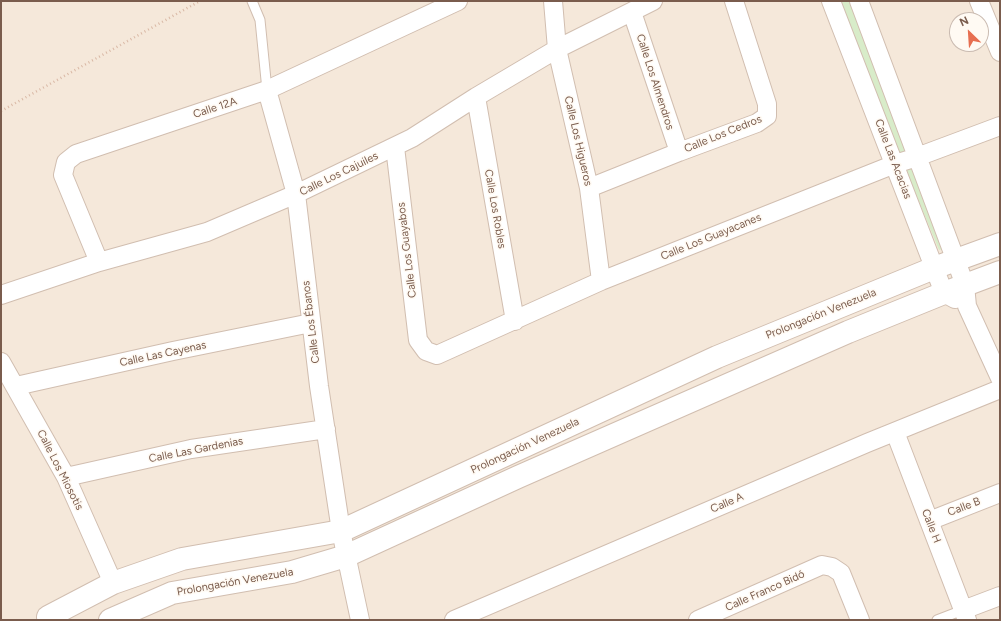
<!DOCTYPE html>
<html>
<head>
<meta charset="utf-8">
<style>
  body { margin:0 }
  #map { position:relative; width:1001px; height:621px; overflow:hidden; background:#fdf6ec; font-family:Figtree,sans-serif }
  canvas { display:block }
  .frame { position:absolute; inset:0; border:2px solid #7a5c4d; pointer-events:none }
  .north { position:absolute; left:949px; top:12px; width:40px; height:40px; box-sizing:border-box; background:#fffaf3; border:1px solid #cabbb1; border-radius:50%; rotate:335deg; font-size:11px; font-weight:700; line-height:16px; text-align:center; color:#7a5c4d }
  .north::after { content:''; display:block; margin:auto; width:14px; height:18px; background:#e76f51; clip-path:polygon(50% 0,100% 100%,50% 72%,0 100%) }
</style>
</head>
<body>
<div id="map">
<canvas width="1001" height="621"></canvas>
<div class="frame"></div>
<div class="north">N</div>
</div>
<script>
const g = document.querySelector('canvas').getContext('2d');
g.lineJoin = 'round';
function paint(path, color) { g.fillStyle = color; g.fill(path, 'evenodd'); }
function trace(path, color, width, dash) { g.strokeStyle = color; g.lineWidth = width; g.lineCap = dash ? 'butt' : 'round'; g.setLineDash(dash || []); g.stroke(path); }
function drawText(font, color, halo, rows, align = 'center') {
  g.font = font + ' Figtree,sans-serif'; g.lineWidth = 3; g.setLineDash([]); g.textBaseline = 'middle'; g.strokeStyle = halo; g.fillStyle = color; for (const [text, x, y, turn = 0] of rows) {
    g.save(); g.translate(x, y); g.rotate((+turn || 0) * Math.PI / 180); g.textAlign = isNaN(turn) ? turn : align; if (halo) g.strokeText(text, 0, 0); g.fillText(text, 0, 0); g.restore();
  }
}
const residential = new Path2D(`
  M1,1H1000V620H1ZM957,20H981V44H957Z`);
const green = new Path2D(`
  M836,1H858L957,245L939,250Z`);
const path = new Path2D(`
  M1,111L200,1`);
const service = new Path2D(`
  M252,1L260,20L267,90
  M937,620L963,610`);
const minor = new Path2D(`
  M553,1L557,49L589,188L601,281
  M831,1L944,293L955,299
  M859,1L965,285L967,306L1000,378
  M979,1L1000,52
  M632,12L679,152
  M267,90L296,194L319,386L341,531L360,620
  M476,97L515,321
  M395,147L418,340L426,351L437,355L601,281L895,164L917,157L1000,126
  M589,188L679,152L757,123L767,116V104L734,1
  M99,262L63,175L66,162L76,154L267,90L458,1
  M1,295L99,262L207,232L296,194L412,138L476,97L557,49L653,1
  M1,362L66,477L113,583
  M16,386L173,351L311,323
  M895,432L967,620
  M66,477L191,449L326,429
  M929,521L1000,493
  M963,610L1000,596
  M454,620L867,443L1000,389
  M698,620L822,565L832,567L841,573L860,620`);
const tertiary = new Path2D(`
  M49,620L48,617L113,583L182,559L341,531L717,357L934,268L1000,244
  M110,620L172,593L292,572L346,556L518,477L848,332L944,293L1000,272`);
const streetNames = [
  ["Calle Los Almendros",655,82,72],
  ["Calle 12A",215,108,-18],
  ["Calle Los Cedros",723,134,-22],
  ["Calle Los Higueros",578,141,77],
  ["Calle Las Acacias",893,159,69],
  ["Calle Los Cajuiles",339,174,-26],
  ["Calle Los Robles",495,209,80],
  ["Calle Los Guayacanes",711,237,-22],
  ["Calle Los Guayabos",407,250,-97],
  ["Prolongación Venezuela",821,314,-22],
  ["Calle Los Ébanos",311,322,-97],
  ["Calle Las Cayenas",163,354,-12],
  ["Prolongación Venezuela",525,446,-25],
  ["Calle Las Gardenias",196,450,-11],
  ["Calle Los Miosotis",60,470,63],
  ["Calle A",727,503,-23],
  ["Calle B",964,507,-21],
  ["Calle H",931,526,69],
  ["Prolongación Venezuela",235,582,-10],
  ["Calle Franco Bidó",765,591,-24]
];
paint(residential, '#f5e8da');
paint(green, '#d8ecc9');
trace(service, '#d1beb0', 11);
trace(minor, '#d1beb0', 20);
trace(tertiary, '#d1beb0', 24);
trace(path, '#d9b8a5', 2.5, [1, 3]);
trace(service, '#fff', 9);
trace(minor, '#fff', 18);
trace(tertiary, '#fff', 22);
drawText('11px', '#7a5c4d', '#fffaf3', streetNames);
</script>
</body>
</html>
